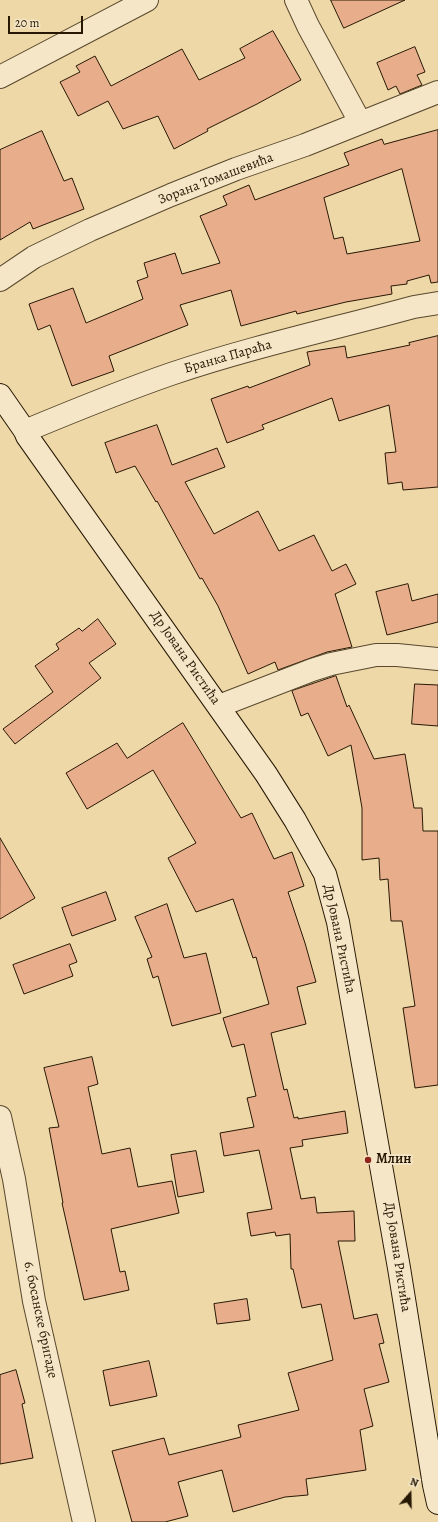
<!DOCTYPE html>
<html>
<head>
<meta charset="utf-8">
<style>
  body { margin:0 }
  #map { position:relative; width:438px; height:1522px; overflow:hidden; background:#eed8a8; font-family:Alegreya,serif }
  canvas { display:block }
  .north { position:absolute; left:390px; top:1474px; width:40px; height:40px; -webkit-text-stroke:3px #f4e6c6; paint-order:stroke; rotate:20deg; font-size:11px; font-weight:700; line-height:16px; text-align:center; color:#271804 }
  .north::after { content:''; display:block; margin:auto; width:14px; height:18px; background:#271804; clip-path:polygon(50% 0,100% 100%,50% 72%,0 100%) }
  .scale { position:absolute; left:8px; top:16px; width:75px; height:18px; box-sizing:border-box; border:2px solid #271804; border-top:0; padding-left:5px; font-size:12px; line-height:14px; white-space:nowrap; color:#271804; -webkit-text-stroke:3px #f4e6c6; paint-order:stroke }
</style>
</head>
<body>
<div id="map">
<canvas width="438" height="1522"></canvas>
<div class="north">N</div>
<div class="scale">20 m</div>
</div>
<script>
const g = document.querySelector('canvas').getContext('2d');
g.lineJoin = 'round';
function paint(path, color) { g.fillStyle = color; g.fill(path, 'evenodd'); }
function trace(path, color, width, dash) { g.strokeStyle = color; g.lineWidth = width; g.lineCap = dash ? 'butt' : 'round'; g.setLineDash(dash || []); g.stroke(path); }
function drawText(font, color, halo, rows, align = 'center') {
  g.font = font + ' Alegreya,serif'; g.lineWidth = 3.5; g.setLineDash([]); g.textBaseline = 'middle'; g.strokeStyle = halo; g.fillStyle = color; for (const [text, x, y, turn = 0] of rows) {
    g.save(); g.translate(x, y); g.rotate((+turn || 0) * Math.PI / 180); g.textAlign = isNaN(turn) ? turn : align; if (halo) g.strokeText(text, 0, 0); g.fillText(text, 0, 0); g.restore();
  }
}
const building = new Path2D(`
  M331,0H405L344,28Z
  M273,31L301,80L257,104L207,129L208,131L174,149L158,116L123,129L108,101L78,116L60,82L80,72L76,66L95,56L111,86L182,49L199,80L245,58L240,49Z
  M415,47L425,72L417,75L422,85L400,94L396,86L388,90L377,63Z
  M438,130V282L431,283L429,275L407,281V284L391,286L392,294L346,302L297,314L296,311L241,326L231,290L180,305L188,325L109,356L114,371L72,386L50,325L38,330L29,304L73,288L86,323L143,299L137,281L148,277L144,263L175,253L182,274L220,263L200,216L227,205L223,196L249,185L255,200L349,165L344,153L382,139L384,144ZM402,169L420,241L347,254L343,237L334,239L324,198Z
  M42,131L64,181L72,178L84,209L33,229L30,222L0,240V150Z
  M438,336V487L403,490L402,482L388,484L385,453L396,452L389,405L339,421L332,398L262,425L264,429L227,443L211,399L248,386L249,388L310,365L307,352L345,346L347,358L410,345L409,343Z
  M157,425L172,465L217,448L225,467L185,482L214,534L258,511L279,551L314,535L332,571L346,564L356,584L335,594L352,647L327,652L278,670L275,662L248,674L218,606L202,578L200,579L157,501L156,502L135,466L116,473L105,443Z
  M408,584L412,601L438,594V622L387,635L376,592Z
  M98,619L116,644L89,663L101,678L15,744L3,729L53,692L35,666L59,649L56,644L79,628L82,631Z
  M336,676L347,707L349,705L374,759L405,754L414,808H422L423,831H438V1085L415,1088L403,1008L415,1006L402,921H391L388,879L380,880L379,858L362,860V808L351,745L328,756L308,713L301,716L292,691Z
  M415,684L438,685V726L412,724Z
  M183,723L241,818L252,813L274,859L292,852L304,886L288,892L305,943L316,982L297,987L306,1024L271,1033L284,1090L287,1089L294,1118L298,1117V1119L345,1111L348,1133L302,1140L303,1146L290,1148L301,1199L315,1197L317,1213L354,1211L355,1241H338L354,1319L377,1314L384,1343L379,1344L389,1382L364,1389L373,1426L360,1430L366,1470L306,1479L308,1495L285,1497L233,1512L222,1470L178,1482L188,1516L165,1522H132L112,1451L164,1438L169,1455L241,1437L238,1425L299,1410L288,1373L333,1360L321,1304L302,1308L293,1269H291L290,1234L276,1236L275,1232L251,1236L247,1213L272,1209L259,1150L224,1156L220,1133L254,1127L247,1098L256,1096L244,1044L232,1047L223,1018L269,1004L256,957L253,958L233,899L196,912L168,858L196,843L153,770L87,809L66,773L117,743L127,758Z
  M0,838L35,898L0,919Z
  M106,892L116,920L72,936L62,908Z
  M167,904L184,958L206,953L221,1013L172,1026L158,976L153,978L147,959L152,957L135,917Z
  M70,944L77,962L69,965L73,976L24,994L13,965Z
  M92,1057L98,1084L88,1087L102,1154L130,1148L138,1187L172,1181L179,1213L111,1229L120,1272L125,1271L129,1290L84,1300L62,1203H63L49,1128L59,1127L44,1068Z
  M196,1151L204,1192L178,1197L171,1155Z
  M247,1299L250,1320L217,1324L214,1304Z
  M149,1361L157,1396L110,1406L103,1371Z
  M16,1370L25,1403L22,1404L33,1458L0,1464V1375Z`);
const street = new Path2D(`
  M296,0L308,26L360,122
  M0,77L147,0
  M0,280L34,257L90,230L171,195L236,169L305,145L438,92
  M25,431C73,411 122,391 171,374C251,347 333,329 414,307L438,303
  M219,706L312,670L331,664L376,655H397L438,659
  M0,1117L14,1179L34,1301L84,1522`);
const secondary = new Path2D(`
  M0,395L25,431L27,436L266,774L295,820L325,874L338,922L399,1268L434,1485L438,1503`);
const markers = [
  [368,1160,4,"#8f2418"]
];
const streetNames = [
  ["Зорана Томашевића",216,179,-21],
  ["Бранка Параћа",228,357,-16],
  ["Др Јована Ристића",185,658,55],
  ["Др Јована Ристића",339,939,78],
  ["Др Јована Ристића",397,1257,81],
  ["6. босанске бригаде",40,1320,78]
];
const poiNames = [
  ["Млин",376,1160]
];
paint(building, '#e8ae8b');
trace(building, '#271804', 1);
trace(street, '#59482d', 24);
trace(secondary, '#271804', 24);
trace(street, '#f4e6c6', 22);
trace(secondary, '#f4e6c6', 22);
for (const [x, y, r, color] of markers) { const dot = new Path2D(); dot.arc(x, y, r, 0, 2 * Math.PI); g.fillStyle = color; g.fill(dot); trace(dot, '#f4e6c6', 1.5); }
drawText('14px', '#271804', '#f4e6c6', streetNames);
drawText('bold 14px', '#271804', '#f4e6c6', poiNames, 'left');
</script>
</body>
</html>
